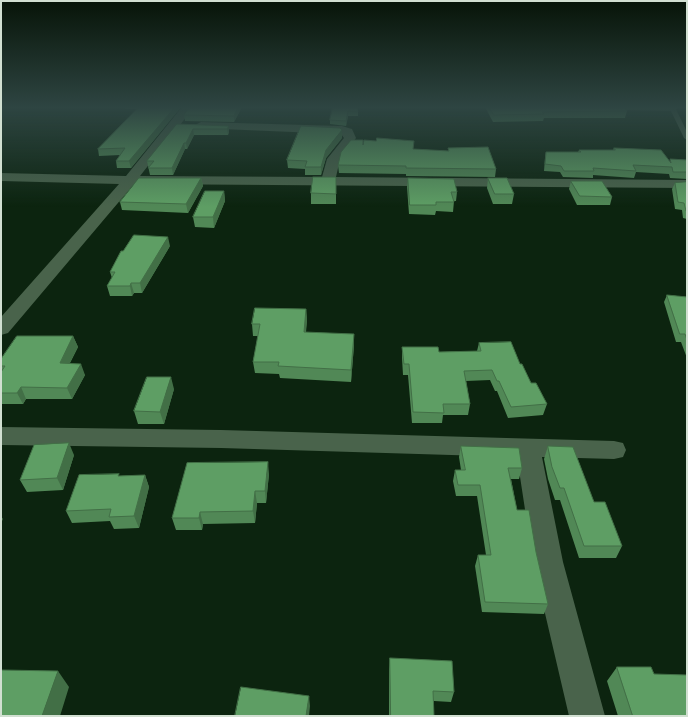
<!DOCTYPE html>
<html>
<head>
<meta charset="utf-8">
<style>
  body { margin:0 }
  #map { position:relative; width:688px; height:717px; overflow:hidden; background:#0c240f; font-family:Bitter,serif }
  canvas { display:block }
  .frame { position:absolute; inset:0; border:2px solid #d1dfd1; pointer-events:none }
</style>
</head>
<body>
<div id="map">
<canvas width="688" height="717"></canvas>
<div class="frame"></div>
</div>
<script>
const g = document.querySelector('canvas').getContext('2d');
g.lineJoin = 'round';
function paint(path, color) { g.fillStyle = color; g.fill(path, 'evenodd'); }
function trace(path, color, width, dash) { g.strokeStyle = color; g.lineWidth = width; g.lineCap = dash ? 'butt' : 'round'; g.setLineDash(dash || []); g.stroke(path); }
const service = new Path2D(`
  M669,107H675L687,132V140L684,138Z`);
const minor = new Path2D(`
  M182,107H194L140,176L322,177L327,159L344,138L341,134L197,128L195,126L197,124L201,122L342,126L352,129L356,138L340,159L336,177L687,180V188L134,184L8,333L1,335V317L119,184L1,181V173L126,176Z
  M614,107H678L679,108L673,111L619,110L615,109Z
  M1,427L221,430L614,441L623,443L626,450L623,457L614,459L542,457L563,562L605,716H569L533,562L517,457L221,448L1,445Z`);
const wall = new Path2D(`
  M125,107H181L131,168H117L116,161L120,155L99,156L98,149L138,109H125Z
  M242,107L234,122L185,121L184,115Z
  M333,107L358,112V116H348L346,126L330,124V120Z
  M485,107H624L627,111L625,118H544L543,121L493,122Z
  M177,124L229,126V132L228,135H194L187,149H185L173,175H150L147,161Z
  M342,138L326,158L321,175H305V169L288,168L287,160Z
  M363,145L413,149L448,151V148L496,169L495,177L406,176V174L339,173L338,165Z
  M614,148L670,161V159L687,160V179L670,178L669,174L636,172L634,178L593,175V178L563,177L560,172L544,171L545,158L546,152H578L579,150H613Z
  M336,177V204H311V193Z
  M201,178L203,186L188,213L122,210L120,202Z
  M408,178L457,192L456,201H454L453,212L436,211L435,215L409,214L407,187Z
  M488,178L514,194L512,204H493L487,188Z
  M571,181L612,197L610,205H577L569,189Z
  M687,182V219L683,218L682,210L675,209L672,189L675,183Z
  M224,191L225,201L214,228L195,227L193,217Z
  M170,246L142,293H134L132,296H110L107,286L112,278L110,272Z
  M667,295L687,297V358L681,342H676L664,302Z
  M306,309L307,320L306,332L354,345L351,382L280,378L279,374L255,373L253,362L258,336H253L252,324Z
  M73,336L78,347L70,363L85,375L72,399H26L23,404H1V359Z
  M479,343L520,364L531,383L547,404L543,415L508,418L497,391H495L490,380L466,381L470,404L468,415H443L442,423H412L408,375H403L402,358V347L439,352L477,351Z
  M174,389L164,424H138L134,411Z
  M461,446L522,468L519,479H511L517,510L536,552L548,604L544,614L482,612L475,566L478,555H486L477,496H456L453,481L455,470H461L459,457Z
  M548,446L594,502L622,546L616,558H579L560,500H555L548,479L544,459Z
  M74,455L63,490L27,492L20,480Z
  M269,474L266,503H257L255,523L203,524L202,530H176L172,518Z
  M145,475L149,487L139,528L114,529L110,521L72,523L66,511L120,476Z
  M390,658L454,692L451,702L434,701V716H389V669Z
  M617,667L654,674L687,716H618L607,681Z`);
const shadedWall = new Path2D(`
  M175,107H181L131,168L129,161Z
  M238,107H242L234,122V116Z
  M348,111V116L346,126V121Z
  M229,126V132L228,135L227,129Z
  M193,129L194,135L187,149L186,143Z
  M342,130V138L326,158L321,175V167L326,150Z
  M184,143L185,149L173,175L172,168Z
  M201,178L203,186L188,213L186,204Z
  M224,191L225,201L214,228L213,217Z
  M168,237L170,246L142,293L140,283Z
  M131,283L134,293L132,296L130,286Z
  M306,309L307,320L304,344V332Z
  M354,334V345L351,382V370Z
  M73,336L78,347L64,374L60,363Z
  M81,364L85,375L72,399L67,388Z
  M171,377L174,389L164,424L160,412Z
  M21,387L26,399L23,404L17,393Z
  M69,443L74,455L63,490L57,478Z
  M268,462L269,474L266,503L265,491Z
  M145,475L149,487L139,528L134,516Z
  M255,491L257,503L255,523L253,511Z
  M200,512L203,524L202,530L199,518Z
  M1,516L3,519L1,523Z
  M58,671L69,687L60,716H42Z
  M309,696L310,706L309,716H306Z`);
const building = new Path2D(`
  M139,107H175L129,161H116L125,148L98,149Z
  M190,107H238L234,116L184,115Z
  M333,107H357L358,112L348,111L346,121L330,120Z
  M489,107H624L627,111L542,112L544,114L494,115Z
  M177,124L229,126L227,129H193L186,143H184L172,168H148L154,161H147Z
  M301,126L340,128L342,130L326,150L321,167H305L307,161L287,160Z
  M377,138L414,141L413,149L449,151L448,148L488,147L496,169L406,168V166L338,165L341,152L351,140H363V145L364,140L376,141Z
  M614,148L661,150L671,163L670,159L687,160V172H673L672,167L633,165L636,171L593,168L594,171H564L561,166L545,164L546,152H581L579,150H615Z
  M313,177H336V194L311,193Z
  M139,178H201L186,204L120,202Z
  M408,178L454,179L457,192H451L454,202H436V205H410Z
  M488,178H507L514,194H495Z
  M571,181H602L612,197L580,196Z
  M687,182V211H686L684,203L678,202L675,183Z
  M205,191H224L213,217H193Z
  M134,235L168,237L140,283H131L130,286H107L115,272H110L121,251H123Z
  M667,295L687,297V340L685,334H680Z
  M255,308L306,309L304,332L354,334L351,370L278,366L279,362H253L260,324H252Z
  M17,336H73L60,363L81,364L67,388L21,387L17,393H1V372L5,366H1V359Z
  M511,342L520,364H522L531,383H536L547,404L511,407L499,381H497L492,370L464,371L470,404H443L444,413L413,412L409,364H404L402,347H438L439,352L481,351L479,343Z
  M147,377H171L160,412L134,411Z
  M69,443L57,478L20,480L34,445Z
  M461,446L519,448L522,468H508L517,510H529L536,552L548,604L485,602L478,555H491L480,485H458L455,470H465Z
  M548,446L573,447L594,502H605L622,546H584L564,488H560L552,467Z
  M268,462L265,491H255L253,511L200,512L199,518H172L187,463Z
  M119,474L118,476L145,475L134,516L109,517L111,509L66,511L79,475Z
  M390,658L452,661L454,692L433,691L434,716H391Z
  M617,667H651L654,674L687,675V716H633Z
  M1,670L58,671L42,716H1Z
  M241,687L309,696L306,716H235Z`);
paint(service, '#49634b');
paint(minor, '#49634b');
paint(wall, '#518856');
paint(shadedWall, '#426f46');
paint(building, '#5e9e64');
trace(building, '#426f46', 1);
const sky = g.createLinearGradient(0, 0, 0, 207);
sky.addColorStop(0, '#071408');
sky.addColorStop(0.52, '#2e4542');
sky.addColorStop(1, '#2e454200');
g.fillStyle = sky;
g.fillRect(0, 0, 688, 207);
</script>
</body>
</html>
